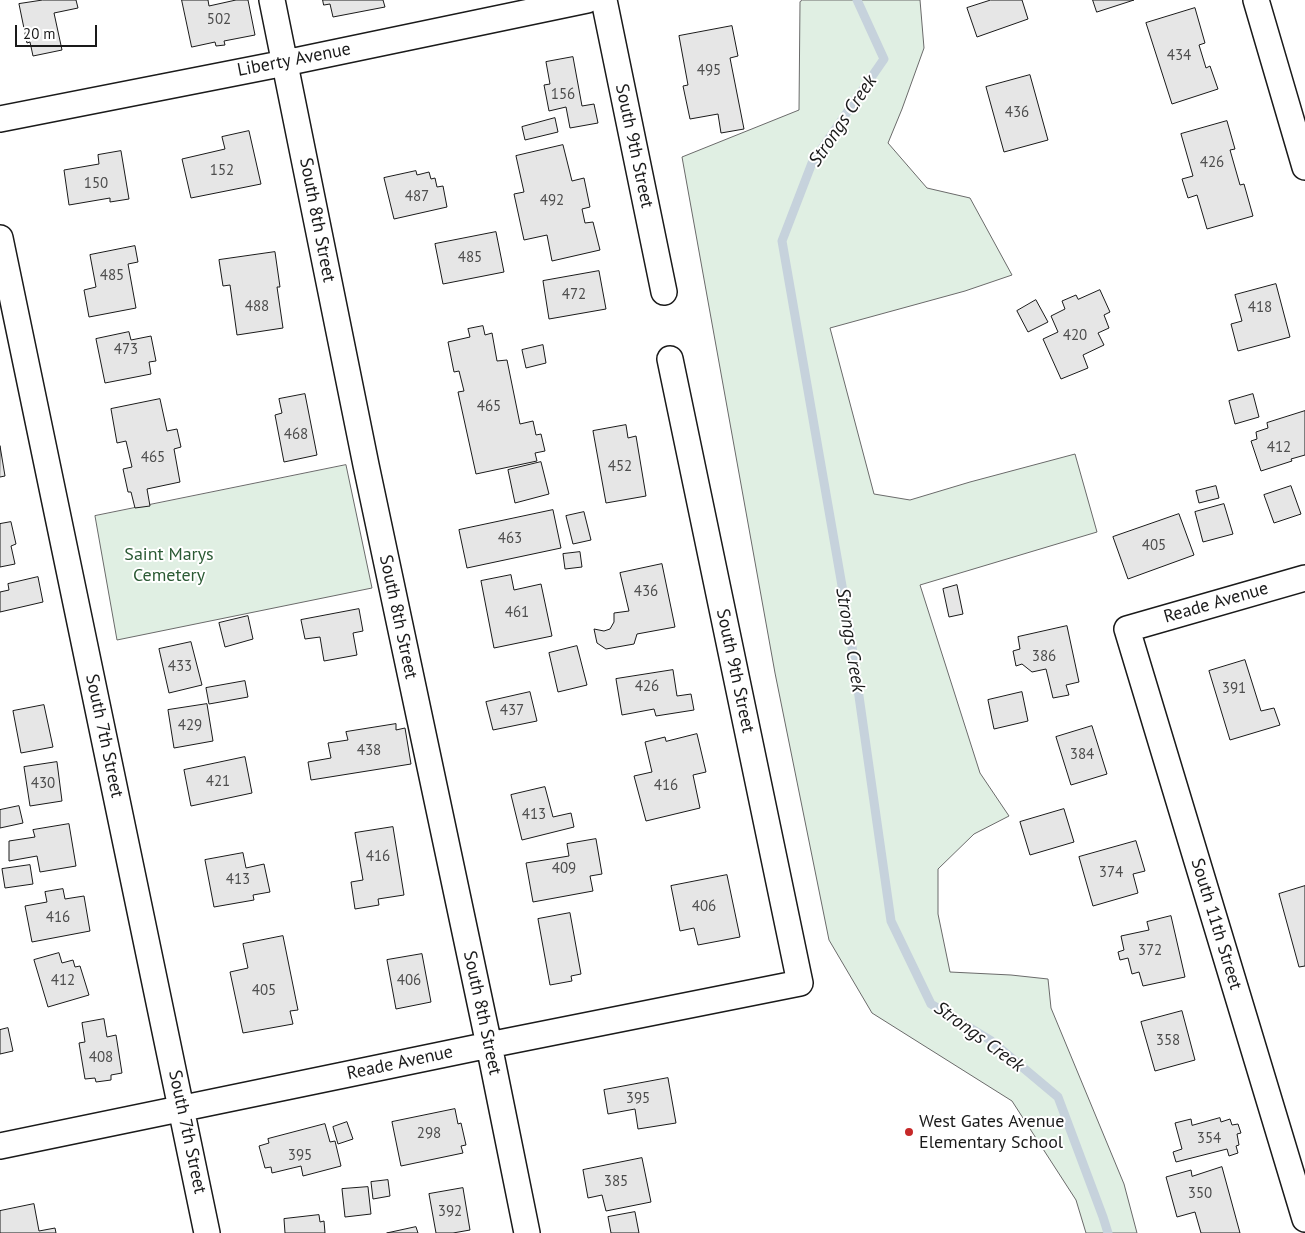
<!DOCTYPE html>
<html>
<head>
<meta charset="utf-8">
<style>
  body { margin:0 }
  #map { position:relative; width:1305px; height:1233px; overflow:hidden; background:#fff; font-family:"PT Sans",sans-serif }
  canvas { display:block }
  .scale { position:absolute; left:15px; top:25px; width:82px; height:22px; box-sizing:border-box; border:2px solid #1a1a1a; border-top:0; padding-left:6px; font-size:15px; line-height:18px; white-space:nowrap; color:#1a1a1a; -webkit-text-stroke:4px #fff; paint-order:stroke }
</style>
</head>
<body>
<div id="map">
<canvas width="1305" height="1233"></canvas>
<div class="scale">20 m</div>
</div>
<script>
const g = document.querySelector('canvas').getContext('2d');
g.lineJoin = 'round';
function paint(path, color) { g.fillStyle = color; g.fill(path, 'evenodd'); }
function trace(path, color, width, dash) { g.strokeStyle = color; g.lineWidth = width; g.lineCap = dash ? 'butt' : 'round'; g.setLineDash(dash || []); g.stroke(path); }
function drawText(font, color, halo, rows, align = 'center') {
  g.font = font + ' "PT Sans",sans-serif'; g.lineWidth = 4; g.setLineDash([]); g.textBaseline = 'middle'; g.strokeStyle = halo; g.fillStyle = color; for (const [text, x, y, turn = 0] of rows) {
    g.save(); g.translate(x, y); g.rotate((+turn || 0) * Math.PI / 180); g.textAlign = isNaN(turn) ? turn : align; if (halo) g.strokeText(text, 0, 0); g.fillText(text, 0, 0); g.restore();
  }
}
const green = new Path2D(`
  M803,0H920L924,48L902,109L888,143L927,188L970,198L1012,275L965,291L830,328L874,494L910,500L970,482L1075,454L1097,532L920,585L980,773L1009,816L974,834L938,869V914L950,972L1011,975L1048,979L1051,1008L1124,1184L1137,1233H1086L1076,1200L1012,1101L872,1013L829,940L775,673L682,157L799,110L800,2Z
  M346,465L372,588L117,640L95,516Z`);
const stream = new Path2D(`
  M857,0L884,59L812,163L782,241L849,626L891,921L931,1004L990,1040L1058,1097L1103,1217L1108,1233`);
const building = new Path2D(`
  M43,0H76L78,8L54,13L62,50L33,56L30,42L27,43L19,4Z
  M182,0H208L209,6L236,0H248L255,35L224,41L225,45L216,46L215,42L192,47Z
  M323,0H383L385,7L333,17L330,4L324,5Z
  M991,0H1022L1028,19L977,37L967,8Z
  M1093,0H1134L1097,12Z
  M1195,8L1205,43L1199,45L1206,68L1210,66L1218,89L1172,104L1146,23Z
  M732,26L738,56L730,58L744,129L721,133L718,114L690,119L683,86L688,85L679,36Z
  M573,57L582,106L594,104L598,123L570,128L566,107L549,111L544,85L550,84L546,62Z
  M1030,75L1048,140L1004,152L986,87Z
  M555,118L558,132L525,140L522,127Z
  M1227,121L1235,149L1230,150L1240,185L1244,184L1253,216L1207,229L1197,195L1188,198L1182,179L1193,176L1181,134Z
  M249,131L261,184L191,198L182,159L225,149L222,137Z
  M563,145L572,181L584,178L590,207L582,209L585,223L593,222L600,250L552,261L547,235L524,240L514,194L524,192L516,156Z
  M121,151L129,199L110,202V198L69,205L64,170L99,164L98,155Z
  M416,171L417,175L429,172L431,179L435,178L437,187L443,186L447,207L394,219L384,178Z
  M496,232L504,272L443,284L435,244Z
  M135,246L138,262L128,264L136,308L89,317L84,290L96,287L90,255Z
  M275,252L280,287H277L283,328L237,335L230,285L223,286L219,260Z
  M599,271L606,309L549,319L543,281Z
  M1276,284L1290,337L1238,351L1231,324L1242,321L1235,295Z
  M1100,290L1110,312L1104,315L1109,328L1098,333L1104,345L1083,355L1088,368L1061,379L1043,339L1058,332L1051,316L1065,309L1062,301L1076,295L1078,299Z
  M1036,300L1048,322L1028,332L1017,311Z
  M483,326L485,335L492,333L497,361L507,360L520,424L533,421L536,435L541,434L545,451L535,453L537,461L476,474L458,392L464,391L459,371L454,372L448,342L470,337L468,329Z
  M129,332L131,340L151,336L156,361L149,362L151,374L105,383L96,339Z
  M543,345L546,363L526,368L522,350Z
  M305,394L317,455L284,462L275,415L282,413L279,399Z
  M1253,394L1259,417L1235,424L1229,401Z
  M160,399L167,431L177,429L181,447L174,449L180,482L147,489L150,506L135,508L131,492H128L123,469L132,467L126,441L117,443L111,409Z
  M1305,411V455L1291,459L1292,461L1261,471L1251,441L1257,439L1256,432L1268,428L1267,423Z
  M626,425L628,438L636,436L646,496L606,503L593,431Z
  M0,446L5,476L0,477Z
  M541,462L549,494L515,503L508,470Z
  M1216,486L1219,498L1199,503L1196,491Z
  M1291,486L1301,514L1274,523L1264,495Z
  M1224,504L1233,534L1203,542L1195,512Z
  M553,510L561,548L467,568L459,530Z
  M584,512L591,540L573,544L566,516Z
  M1179,514L1194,555L1128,579L1113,537Z
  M11,522L16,544L11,546L15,564L0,567V524Z
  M580,552L582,567L565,569L563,554Z
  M662,564L675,627L637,634L634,644L606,649L597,643L594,629L604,631L610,629L614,622V613L629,611L620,573Z
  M511,575L514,590L541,584L552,636L494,648L481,581Z
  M38,577L43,602L0,612V592L9,590L8,584Z
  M957,585L963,614L949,617L943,589Z
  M359,609L363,631L353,633L357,655L324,661L320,637L305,639L301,620Z
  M248,616L253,639L225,647L219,623Z
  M1067,626L1079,682L1066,685L1069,695L1053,698L1046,669L1032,672L1022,664L1016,666L1013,651L1020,649L1018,637Z
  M191,642L202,685L169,693L159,649Z
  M577,646L587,685L558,692L549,653Z
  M1245,660L1261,711L1274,708L1280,725L1230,740L1209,671Z
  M673,670L677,696L691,694L694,710L656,716L654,709L622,715L616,679Z
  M245,681L248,697L209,704L206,688Z
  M530,692L537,721L493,730L486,702Z
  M1022,692L1028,721L994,729L988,700Z
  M207,704L213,741L174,748L168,710Z
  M44,705L53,747L21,753L13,711Z
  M396,724V730L405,728L411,764L311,780L308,762L331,758L328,743L348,740L346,732Z
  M1092,726L1107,774L1071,785L1056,737Z
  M697,734L706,772L693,775L700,808L646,821L634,776L652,772L645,742L665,737L666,741Z
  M245,757L252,793L191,806L184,770Z
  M57,762L62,801L30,806L24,767Z
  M545,787L553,817L571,813L574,827L522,840L511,795Z
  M19,806L23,823L0,828V810Z
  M1064,809L1074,842L1030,855L1020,822Z
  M69,824L76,866L40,872L37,856L9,861V841L35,837L33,830Z
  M393,827L404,895L378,899L379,905L355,909L351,882L363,880L355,833Z
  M596,839L602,874L590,876L593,891L533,902L526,863L569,856L567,844Z
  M1136,841L1145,871L1133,874L1138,893L1093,906L1079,857Z
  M243,853L246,868L264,864L270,892L253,895L254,900L214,907L205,860Z
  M30,865L33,884L5,888L2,869Z
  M727,875L740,937L698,945L694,928L680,931L671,886Z
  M1305,886V966L1299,967L1279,894Z
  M63,889L65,899L84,896L90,931L32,942L25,906L47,902L45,892Z
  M570,913L581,974L571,976L572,981L550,985L538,919Z
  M1171,916L1185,977L1143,986L1139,972L1132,974L1128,958L1120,960L1118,952L1124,950L1121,936L1149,930L1147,922Z
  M283,936L298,1010L290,1011L293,1024L243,1033L230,972L248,968L243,944Z
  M59,953L62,963L73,960L75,967L80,966L89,995L48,1007L34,960Z
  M422,954L431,1002L396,1009L387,960Z
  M1182,1011L1195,1060L1155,1071L1141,1022Z
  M104,1019L107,1037L116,1035L122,1073L111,1075V1080L96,1082L95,1078L85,1079L79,1043L85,1042L82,1023Z
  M8,1028L13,1051L0,1054V1030Z
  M668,1078L676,1123L638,1129L635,1109L608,1114L604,1090Z
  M455,1109L458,1124L461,1123L466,1145L461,1146L463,1153L401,1166L392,1122Z
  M1220,1118L1221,1122L1230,1119L1232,1125L1238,1124L1241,1133L1237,1134L1239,1145L1236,1146L1238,1153L1229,1156L1227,1149L1176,1162L1173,1152L1182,1149L1175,1123L1191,1119L1192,1125Z
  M347,1122L353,1139L338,1144L333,1127Z
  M325,1124L330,1142L335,1141L341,1166L303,1176L301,1166L272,1173L271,1167L265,1168L259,1146L269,1143L268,1139Z
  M642,1158L651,1202L606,1211L602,1195L588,1198L583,1170Z
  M1222,1167L1240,1233H1201L1195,1212L1177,1217L1166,1177L1191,1170L1192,1176Z
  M388,1180L390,1196L373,1199L371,1182Z
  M368,1187L371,1214L345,1217L342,1189Z
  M463,1188L470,1230L453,1233H436L429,1194Z
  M34,1204L39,1231L55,1228L56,1233H0V1211Z
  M635,1212L639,1233H611L608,1217Z
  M319,1215L320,1222L324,1221L325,1233H285L284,1219Z
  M416,1227L418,1233H387Z`);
const street = new Path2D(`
  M272,0L366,465L489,1045L527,1233
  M604,0L664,292
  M1256,0L1305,167
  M0,119L285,63L587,0
  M0,238L207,1233
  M1305,578L1127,629L1305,1219
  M0,1146L489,1045L800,983L670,359`);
const markers = [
  [909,1132,5,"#c62828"]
];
const numberNames = [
  ["502",219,20],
  ["434",1179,56],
  ["495",709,71],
  ["156",563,95],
  ["436",1017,113],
  ["426",1212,163],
  ["152",222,171],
  ["150",96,184],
  ["487",417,197],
  ["492",552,201],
  ["485",470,258],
  ["485",112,276],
  ["472",574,295],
  ["488",257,307],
  ["418",1260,308],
  ["420",1075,336],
  ["473",126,350],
  ["465",489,407],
  ["468",296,435],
  ["412",1279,448],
  ["465",153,458],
  ["452",620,467],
  ["463",510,539],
  ["405",1154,546],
  ["436",646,592],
  ["461",517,613],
  ["386",1044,657],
  ["433",180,667],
  ["426",647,687],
  ["391",1234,689],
  ["437",512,711],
  ["429",190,726],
  ["438",369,751],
  ["384",1082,755],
  ["421",218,782],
  ["430",43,784],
  ["416",666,786],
  ["413",534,815],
  ["416",378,857],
  ["409",564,869],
  ["374",1111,873],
  ["413",238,880],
  ["406",704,907],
  ["416",58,918],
  ["372",1150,951],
  ["412",63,981],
  ["406",409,981],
  ["405",264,991],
  ["358",1168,1041],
  ["408",101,1058],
  ["395",638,1099],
  ["298",429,1134],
  ["354",1209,1139],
  ["395",300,1156],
  ["385",616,1182],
  ["350",1200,1194],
  ["392",450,1212]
];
const streetNames = [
  ["Liberty Avenue",294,60,-11],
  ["South 9th Street",634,146,78],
  ["South 8th Street",317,220,79],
  ["Reade Avenue",1216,603,-16],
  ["South 8th Street",398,617,78],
  ["South 9th Street",735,671,78],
  ["South 7th Street",104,736,78],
  ["South 11th Street",1216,924,73],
  ["South 8th Street",482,1013,78],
  ["Reade Avenue",400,1063,-12],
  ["South 7th Street",187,1132,78]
];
const parkNames = [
  ["Saint Marys",169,555],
  ["Cemetery",169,576]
];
const poiNames = [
  ["West Gates Avenue",919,1122],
  ["Elementary School",919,1143]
];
const waterNames = [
  ["Strongs Creek",843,121,-56],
  ["Strongs Creek",850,640,81],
  ["Strongs Creek",979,1037,36]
];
paint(green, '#e0efe3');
trace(green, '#6a6a6a', 1);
trace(stream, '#c6d2dc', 9);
paint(building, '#e6e6e6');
trace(building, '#1a1a1a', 1);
trace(street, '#1a1a1a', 28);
trace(street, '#fff', 25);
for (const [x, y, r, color] of markers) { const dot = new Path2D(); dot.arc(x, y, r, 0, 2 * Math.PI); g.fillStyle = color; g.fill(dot); trace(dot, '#fff', 2); }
drawText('15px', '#4d4d4d', null, numberNames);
drawText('18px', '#1a1a1a', '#fff', streetNames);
drawText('18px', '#2b5a34', '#fff', parkNames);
drawText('18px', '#1a1a1a', '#fff', poiNames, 'left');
drawText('italic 19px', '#1a1a1a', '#fff', waterNames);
</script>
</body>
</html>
